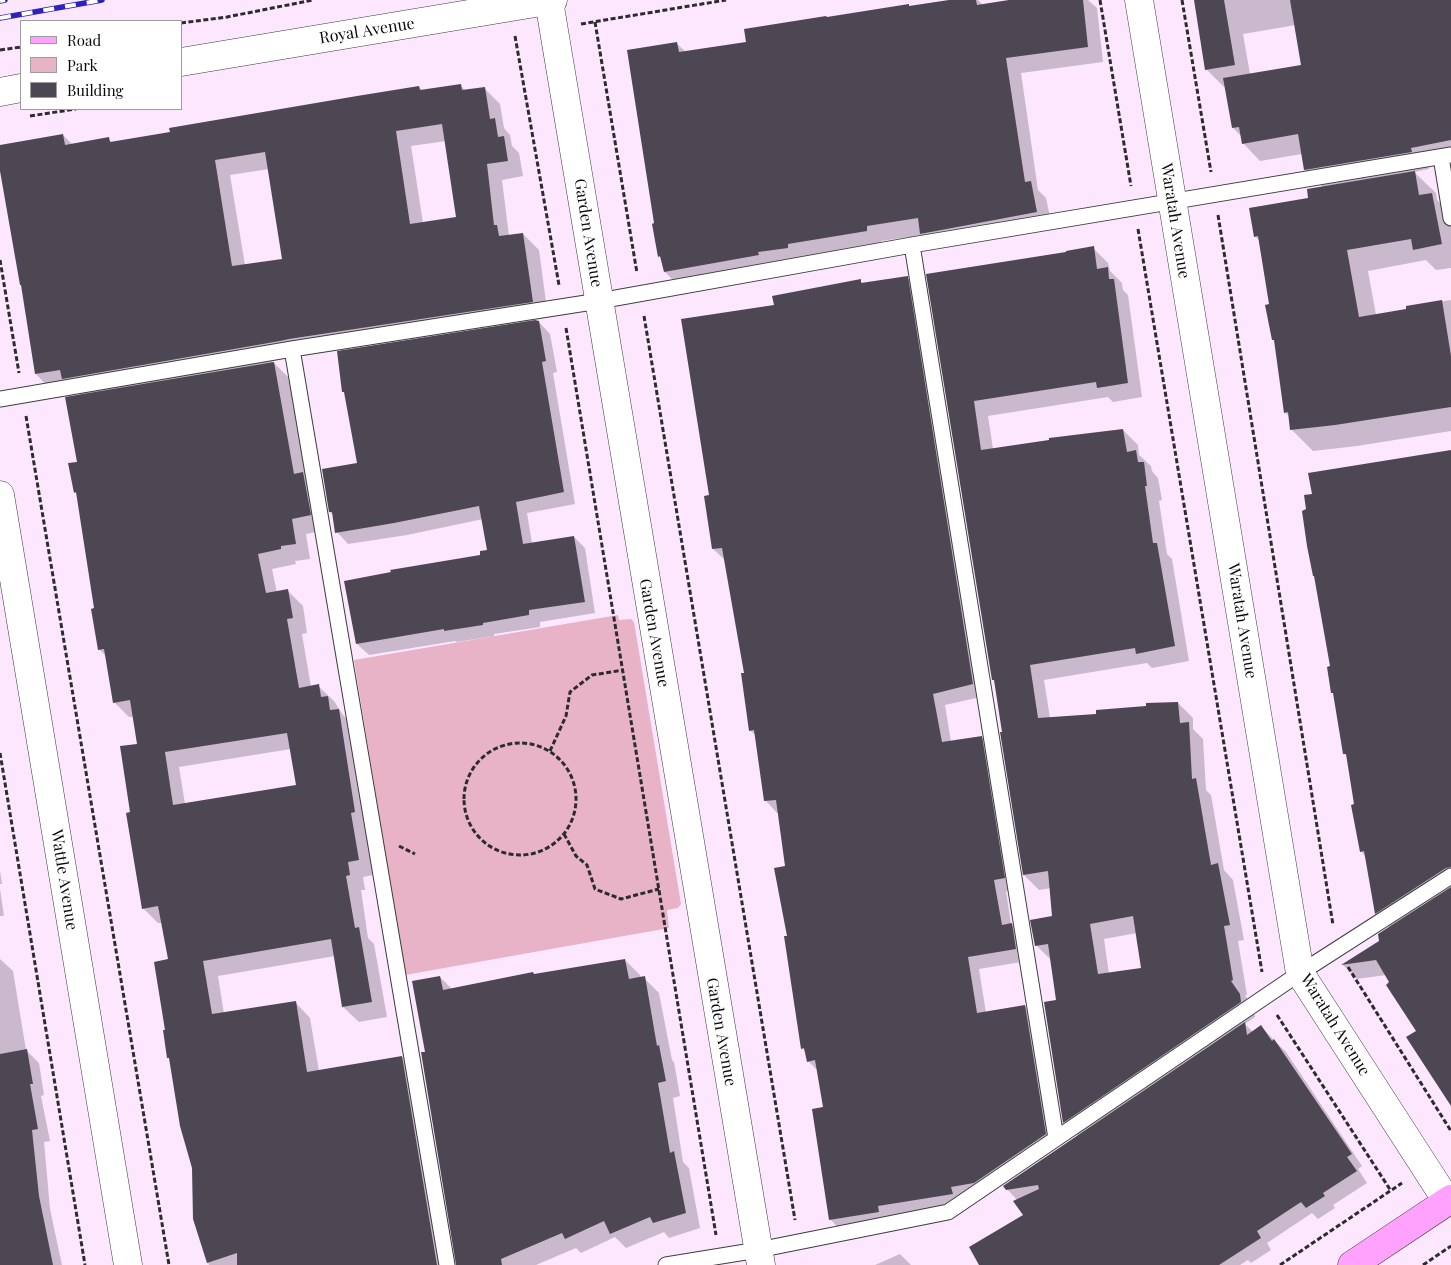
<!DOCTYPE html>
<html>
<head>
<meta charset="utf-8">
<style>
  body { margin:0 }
  #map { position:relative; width:1451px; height:1265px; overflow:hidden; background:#fde7ff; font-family:"Playfair Display",serif }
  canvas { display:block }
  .legend { position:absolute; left:20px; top:20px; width:162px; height:90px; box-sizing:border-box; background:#fff; border:1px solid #9d9d9d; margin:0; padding:6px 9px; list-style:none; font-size:15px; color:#0a0a0a }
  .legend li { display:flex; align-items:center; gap:10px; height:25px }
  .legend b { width:25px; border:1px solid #9d9d9d }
</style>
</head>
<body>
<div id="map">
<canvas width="1451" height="1265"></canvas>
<ul class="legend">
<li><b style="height:6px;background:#ffa2fe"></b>Road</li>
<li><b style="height:14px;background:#e8b2c7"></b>Park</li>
<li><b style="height:14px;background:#4d4653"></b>Building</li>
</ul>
</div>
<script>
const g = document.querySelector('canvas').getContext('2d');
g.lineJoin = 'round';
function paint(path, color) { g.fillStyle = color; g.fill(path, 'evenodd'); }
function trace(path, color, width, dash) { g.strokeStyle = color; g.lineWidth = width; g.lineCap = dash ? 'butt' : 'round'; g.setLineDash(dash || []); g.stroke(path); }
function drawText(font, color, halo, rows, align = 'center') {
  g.font = font + ' "Playfair Display",serif'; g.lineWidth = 5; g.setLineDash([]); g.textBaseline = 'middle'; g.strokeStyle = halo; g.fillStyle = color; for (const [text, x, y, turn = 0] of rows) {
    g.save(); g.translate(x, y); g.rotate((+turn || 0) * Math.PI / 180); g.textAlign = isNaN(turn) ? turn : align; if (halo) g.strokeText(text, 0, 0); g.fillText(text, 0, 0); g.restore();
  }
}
const green = new Path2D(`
  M618,615L619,620L631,619L634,622L681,904L678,908L667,910L669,928L405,975L354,660Z`);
const shadow = new Path2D(`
  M958,0H978L983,5L1017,0H1088L1097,8L1103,62L1021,73L1038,190L1046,198L1052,227L937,249L923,235L881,241L882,246L680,287L665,272L662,259L659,256L655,224L676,43L686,52L748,43L910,7Z
  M1196,0H1451V161L1428,165L1429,169L1414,172L1436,193L1437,200L1451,214V268L1436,270L1426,260L1368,271L1376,315L1408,310L1407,307L1451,300V431L1357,446L1313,451L1291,429L1290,417L1285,412L1276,343L1273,339L1271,305L1260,241L1255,236L1310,200L1323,187L1305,170L1302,154L1260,161L1243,143L1242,137L1233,128L1226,86L1224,87L1206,69ZM1296,25L1303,66L1250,74L1243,34Z
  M460,85L465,90L484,88L500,104L504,128L510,135L512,146L519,153L523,176L502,180L509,236L523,234L539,250L548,317L306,354L272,361L289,378L306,477L318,489L325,530L306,534L310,559L295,561L296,564L272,569L277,593L288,591L303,606L307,633L302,634L311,687L318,686L334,701L343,715L354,726L365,827L373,875L363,877L365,890H361L368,938L374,944L387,1017L359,1022L343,1007L335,956L218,976L224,1014L295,1002L310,1018L319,1071L402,1057L417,1072L449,1265H209L194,1218L193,1168L171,1060L168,1057L167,1031L169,960L162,923H158L143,908L131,813L138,745L134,717H129L114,702L106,656L99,649L95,609L77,494L75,492L78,463L81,396L71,386L51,390L36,374L34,351L0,163V146L63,135L73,145L108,139L113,143L419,87L423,91ZM446,141L457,218L423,223L411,146ZM269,169L284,260L245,265L230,175ZM291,749L297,786L185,804L179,767Z
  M1093,248L1108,263L1110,271L1122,283L1123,290L1128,295L1142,397L1113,402L1108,397L988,416L993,449L1123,430L1138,445L1139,455L1151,466L1152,471L1158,478L1162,500L1159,501L1167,554L1172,559L1189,661L1152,668L1147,663L1044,680L1050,718L1098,715L1178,703L1193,718V729L1203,739L1206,790L1211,795L1224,870L1233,880L1244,940L1238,941L1247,995H1245L1254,1010L1255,1017L1245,1024L1253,1032L1261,1027L1286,1052L1362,1166L1358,1169L1367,1183L1333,1205L1335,1208L1318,1219L1312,1213L1267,1243L1271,1250L1251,1263L1248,1260L1240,1265H981L1024,1215L1017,1200L1007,1189L1078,1136L1064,1122L1057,1001L1051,960L1036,945L1054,917L1051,888L1039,890L1024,875L995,682L993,679L928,275ZM1137,933L1142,969L1109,974L1104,939Z
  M907,278L919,289L985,696L945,705L951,742L981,737L993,749L1016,890L1006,891L1011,924L1023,936L1027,961L979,969L986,1013L1025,1006L1036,1018L1057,1146L964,1206L842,1232L831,1220L813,1110L825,1108L818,1071L808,1061L806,1052L802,1048L788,937L787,867L779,812L777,813L766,801L756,736L750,730L745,674L725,560L713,549L710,496L775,306L860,281L864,284Z
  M539,322L550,334L557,372L553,373L575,504L527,513L532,543L574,537L585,548L595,613L540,622V627L494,634V636L457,642L455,641L369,655L357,644L346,582L482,556L488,551L483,519L407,535L348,544L337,532L333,515L330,512L359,464Z
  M1451,451V1102L1417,1031L1386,975L1357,979L1343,965L1380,941L1390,928L1376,913L1366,857L1361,851L1348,757L1344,753L1335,695L1332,692V668Z
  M0,871L2,884H0Z
  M0,889L4,916H0Z
  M0,959L13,971L26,1050L39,1063L44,1095L41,1096L50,1141L44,1142L50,1209L62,1265H0Z
  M625,960L640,975L641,978H644L659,993L672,1060L674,1062L680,1096L673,1098L683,1162L689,1168L700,1228L669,1238L664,1232L626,1248L615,1237L581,1253L576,1248L536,1265H457L426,1053L440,977L452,989Z
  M900,1254L911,1265H875Z`);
const building = new Path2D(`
  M949,0H976L977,5L1009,0H1083L1088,47L1006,58L1025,182L1031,181L1037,212L920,234L918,218L867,226V231L788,244V248L758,252L759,255L664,272L660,256L658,257L652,224L654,223L627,50L677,42L679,52L746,42L744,29L826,16L827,17L909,4V6Z
  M1194,0H1224L1235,65L1205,70Z
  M1290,0H1451V140L1411,148L1412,152L1304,170L1298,134L1242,144L1239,127L1232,128L1223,78L1301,65Z
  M461,84L462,90L485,87L490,119L495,118L498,137L504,136L508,161L487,164L494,225H497L499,236L523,233L533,302L289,339L280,341L62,379L60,370L35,374L21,285H20L0,171V145L63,134L65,145L109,137L110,142L170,132L169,128L357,96L419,86L420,90ZM442,124L456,217L410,224L396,131ZM265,152L282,259L232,266L215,160Z
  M1415,171L1419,195L1432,193L1442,244L1413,250L1411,239L1347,250L1359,317L1406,309V306L1442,300L1451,356V407L1335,425L1290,430L1288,412L1284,413L1274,340H1272L1265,305L1269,304L1258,236L1254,237L1249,208L1308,198L1307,189Z
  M1094,246L1097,269L1108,267L1109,279H1114L1128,383L1097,388L1096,382L974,401L981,450L1049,440V438L1123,429L1127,452L1136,450L1138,462H1144L1147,486H1145L1153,543H1157L1175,646L1136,654L1135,648L1030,665L1038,718L1096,714V710L1146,706V703L1178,702L1180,723L1189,722L1192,779L1196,778L1211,865L1218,863L1230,925L1224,926L1233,980L1231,981L1240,994L1241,1002L1063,1123L1044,1002L1056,1000L1048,944L1035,946L1030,920L1052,916L1048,871L1023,875L1000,732H1002L994,680H992L926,274L1066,252V251ZM1133,916L1141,968L1098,974L1090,924Z
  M908,276L973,684L933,694L942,742L982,736L1005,878L994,880L1002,925L1012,923L1016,949L968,957L977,1013L1025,1005L1046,1134L974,1183L951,1187L953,1194L878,1206L879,1212L829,1220L812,1109L823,1107L815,1060L807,1062L804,1048L801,1049L784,936H787L774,868L785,866L776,800L764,801L754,730L749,731L741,673H744L722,548L712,549L704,496L709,495L681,319L774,305L772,296L861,279V283Z
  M535,320L539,321L546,361L542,362L564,492L516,502L523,544L574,536L585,602L529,610V615L483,623V625L444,631V629L356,644L344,581L391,572L390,570L480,555V551L487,550L479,506L394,523L335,533L332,512H329L322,469L357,463L344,392H342L337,351Z
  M274,362L294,474L303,472L311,515L292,519L296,544L281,546V549L258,554L266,593L288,589L293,618L287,619L299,688L319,684L321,697L328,696L330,710L339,709L355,812L351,813L359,860L348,862L350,875L346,876L355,928L359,927L372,1002L342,1007L331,939L203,961L212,1014L296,1001L307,1072L402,1056L437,1265H237V1253L207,1263L193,1219L192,1168L180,1126L169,1058H167L163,1030H165L154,962L168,959L158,906L142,909L126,813L130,812L120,746L137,744L130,700L113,703L104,649L98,650L91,609L94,608L76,492L74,493L68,463L77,462L65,397ZM287,733L296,785L173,805L165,752Z
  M1451,450V867L1446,868L1375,914L1364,851L1360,852L1351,805L1354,804L1346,754H1343L1333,693H1331L1327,667L1330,666L1314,576H1313L1307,546L1302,511L1306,509L1304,495L1312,494L1308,473Z
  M1451,887V1106L1406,1037L1416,1031L1386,985L1389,982L1376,960L1341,965L1379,941L1378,934Z
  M625,959L629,979L645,976L657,1046L659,1045L666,1081L658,1083L670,1153L674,1151L686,1213L653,1223L650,1217L610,1234L604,1221L565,1239L562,1233L501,1259L502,1265H456L421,1052H425L412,981L440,976L443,990L533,972L534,974Z
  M1245,1022L1247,1035L1261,1025L1272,1041L1274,1039L1352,1154L1347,1157L1357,1171L1323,1193L1325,1196L1306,1208L1301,1202L1257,1231L1261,1238L1219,1265H979L969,1247L1023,1215L1013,1201L1039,1189L1038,1185L1006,1190L1003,1186Z
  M27,1049L33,1084H30L38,1129L32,1130L39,1196L53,1265H0V1054Z`);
const path = new Path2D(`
  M1100,0L1131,186
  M1182,0L1211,172
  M595,22L637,273
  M181,23L227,17L313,0
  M581,24L726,0
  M515,36L559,285
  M0,50L21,47
  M30,116L76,109
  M1218,215L1333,925
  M1138,229L1262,972
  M0,260L19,373
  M644,316L795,1220
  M566,328L716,1235
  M26,416L169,1265
  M464 799a56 56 0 1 1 112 0a56 56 0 1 1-112 0Z
  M550,751L566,716L570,692L592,675L624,670
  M0,753L85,1265
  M564,834L576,856L587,865L595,889L621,899L659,889
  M399,846L415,854
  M1348,967L1451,1131
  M1277,1015L1391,1191
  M1280,1265L1402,1183
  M1423,1265L1451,1246`);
const service = new Path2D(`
  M1441,157L1451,218
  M912,245L1056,1138
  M0,399L292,349
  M447,1265L292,349L599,301L912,245L1451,155
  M666,1265L758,1250L948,1212L1300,973L1451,876`);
const minor = new Path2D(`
  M1139,0L1300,973L1447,1201
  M549,1L761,1265
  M0,495L128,1265`);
const tertiary = new Path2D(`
  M181,62L553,0
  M0,92L21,88`);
const secondary = new Path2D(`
  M1352,1265L1451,1199`);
const rail = new Path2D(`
  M0,1L5,0
  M0,18L102,0`);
const streetNames = [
  ["Royal Avenue",367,31,-9],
  ["Waratah Avenue",1175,221,81],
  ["Garden Avenue",588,233,81],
  ["Waratah Avenue",1242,621,81],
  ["Garden Avenue",654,633,80],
  ["Wattle Avenue",64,880,81],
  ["Waratah Avenue",1335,1025,58],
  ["Garden Avenue",721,1032,80]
];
paint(green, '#e8b2c7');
paint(shadow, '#0003');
paint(building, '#4d4653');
trace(service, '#3d3d3d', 17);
trace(minor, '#3d3d3d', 29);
trace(tertiary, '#3d3d3d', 29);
trace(secondary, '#2c2c2c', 29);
trace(path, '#2c2c2c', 3, [5, 2.5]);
trace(service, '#fff', 15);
trace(minor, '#fff', 28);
trace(tertiary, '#fff', 28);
trace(secondary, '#ffa2fe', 28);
trace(rail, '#2e22ba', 5.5);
trace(rail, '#fff', 4, [11]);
drawText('16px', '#0a0a0a', '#fff', streetNames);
</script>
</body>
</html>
